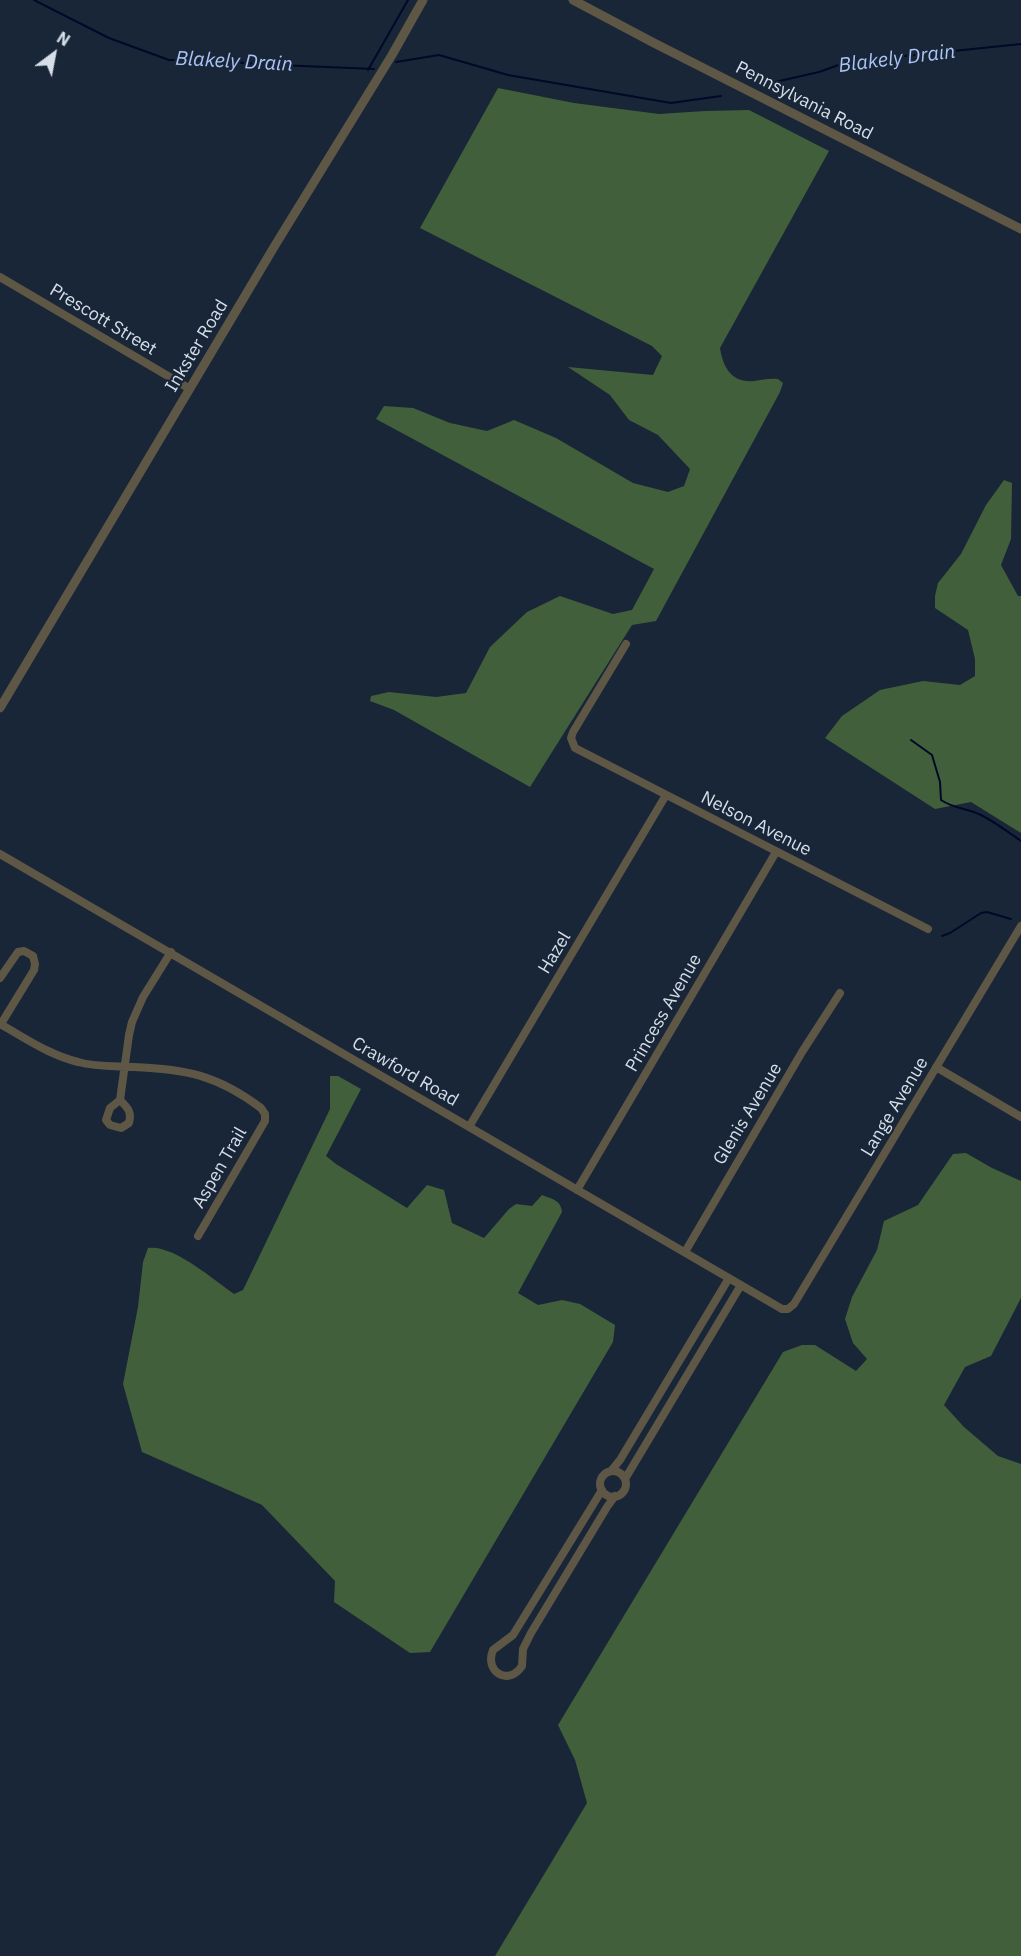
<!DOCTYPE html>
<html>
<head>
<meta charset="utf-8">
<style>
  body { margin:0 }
  #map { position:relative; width:1021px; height:1956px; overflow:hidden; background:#192637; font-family:"IBM Plex Sans",sans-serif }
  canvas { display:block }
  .north { position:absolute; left:24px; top:24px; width:60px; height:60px; -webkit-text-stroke:4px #192637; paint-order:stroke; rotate:32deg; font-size:16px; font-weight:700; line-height:24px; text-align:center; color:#d5dee9 }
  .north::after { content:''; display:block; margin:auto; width:21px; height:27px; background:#d5dee9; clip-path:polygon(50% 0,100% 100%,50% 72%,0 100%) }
</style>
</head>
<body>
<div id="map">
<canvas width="1021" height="1956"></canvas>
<div class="north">N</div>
</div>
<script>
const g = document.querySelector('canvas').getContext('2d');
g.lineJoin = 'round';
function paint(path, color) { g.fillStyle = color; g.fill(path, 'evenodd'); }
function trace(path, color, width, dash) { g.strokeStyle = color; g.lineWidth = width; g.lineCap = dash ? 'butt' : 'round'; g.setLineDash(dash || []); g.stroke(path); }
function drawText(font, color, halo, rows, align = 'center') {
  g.font = font + ' "IBM Plex Sans",sans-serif'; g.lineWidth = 4.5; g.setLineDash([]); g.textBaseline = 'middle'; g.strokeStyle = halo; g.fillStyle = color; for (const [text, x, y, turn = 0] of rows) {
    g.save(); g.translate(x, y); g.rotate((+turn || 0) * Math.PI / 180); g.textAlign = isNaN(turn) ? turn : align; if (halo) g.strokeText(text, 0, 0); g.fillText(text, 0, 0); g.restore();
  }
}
const forest = new Path2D(`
  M498,88L574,103L659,114L705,111L749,110L829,151L720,348C723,368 732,383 754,381C762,380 769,378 778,379L783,383L780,392L656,621L632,625L530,787L394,710L370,701L371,696L389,692L436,697L466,693L490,647L527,612L560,596L613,614L632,610L654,569L376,419L384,406L413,408L450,423L487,431L514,420L556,438L633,483L668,492L684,486L690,469L658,435L629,420L610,395L568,367L653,375L662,356L652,346L420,228Z
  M1004,480L1012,483L1011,539L1001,565L1018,596H1021V833L971,802L935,809L825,738L842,716L880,690L923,681L960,685L975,676V659L968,630L935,608V596L938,583L961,554L986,505Z
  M330,1076H338L361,1089L326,1156L336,1164L407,1208L427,1185L444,1190L452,1223L484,1238L509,1209L516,1204L532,1206L542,1195C552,1199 561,1200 562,1212L518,1293L538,1305L562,1300L580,1304L615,1325L613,1342L430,1652L410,1653L334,1602L335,1581L262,1505L142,1452L123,1384L138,1307L143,1262L148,1248C173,1244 214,1280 234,1294L243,1290L330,1109Z
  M966,1153L992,1168L1021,1181V1298L991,1356L965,1367L944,1405L964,1427L998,1456L1021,1464V1956H495L587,1803L575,1760L558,1725L783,1352L802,1345H815L856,1371L867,1359L853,1343L845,1319L852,1297L877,1250L884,1221L918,1205L953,1154Z`);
const stream = new Path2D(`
  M34,0L109,38L169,60H213L255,64L374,69
  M396,62L439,55L508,75L671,103L721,96
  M368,70L408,0
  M775,82L819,72L847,62L1021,44
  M911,740L932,755L940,782L941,800C956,810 966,807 981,815C995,822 1008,832 1021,841
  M942,936L950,933L981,913L987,912L1011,919`);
const minor = new Path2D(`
  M0,277L190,389
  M626,644L573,732L571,738L575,748L928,929
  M0,854L782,1309H788L794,1304L1021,926
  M0,978L18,952L24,951L33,956L35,964L34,970L1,1024
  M0,1024C25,1038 49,1055 78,1062C96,1067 114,1066 133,1067C186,1069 217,1075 261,1108L265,1114V1121L198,1236
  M936,1067L1021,1117
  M120,1100L110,1108L106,1120L110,1125L121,1128L129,1123C132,1112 128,1108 120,1100L129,1035L132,1022L143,997L171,952
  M469,1127L666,795
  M577,1190L776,852
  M685,1252L802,1052L840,993
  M611,1471L620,1460L729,1278
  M600 1484a13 13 0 1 1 26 0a13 13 0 1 1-26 0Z
  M625,1479L741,1285
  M602,1490L513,1635L493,1650C484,1671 508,1687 522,1666L523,1649L531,1633L607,1507L615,1496`);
const tertiary = new Path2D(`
  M573,0L654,43L1021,229
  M0,708L274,247L392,55L423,0`);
const streetNames = [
  ["Pennsylvania Road",804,101,27],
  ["Prescott Street",103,320,31],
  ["Inkster Road",197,346,-59],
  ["Nelson Avenue",756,824,27],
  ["Hazel",555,953,-59],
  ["Princess Avenue",664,1013,-60],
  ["Crawford Road",405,1072,30],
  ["Lange Avenue",895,1107,-59],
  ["Glenis Avenue",748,1114,-59],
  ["Aspen Trail",220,1168,-60]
];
const waterNames = [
  ["Blakely Drain",897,59,-7],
  ["Blakely Drain",234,62,3]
];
paint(forest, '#425f3b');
trace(stream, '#010929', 2);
trace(minor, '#5f5745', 8);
trace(tertiary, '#5f5745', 9);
drawText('18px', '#d5dee9', '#192637', streetNames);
drawText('italic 20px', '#abc5f8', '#192637', waterNames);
</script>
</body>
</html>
